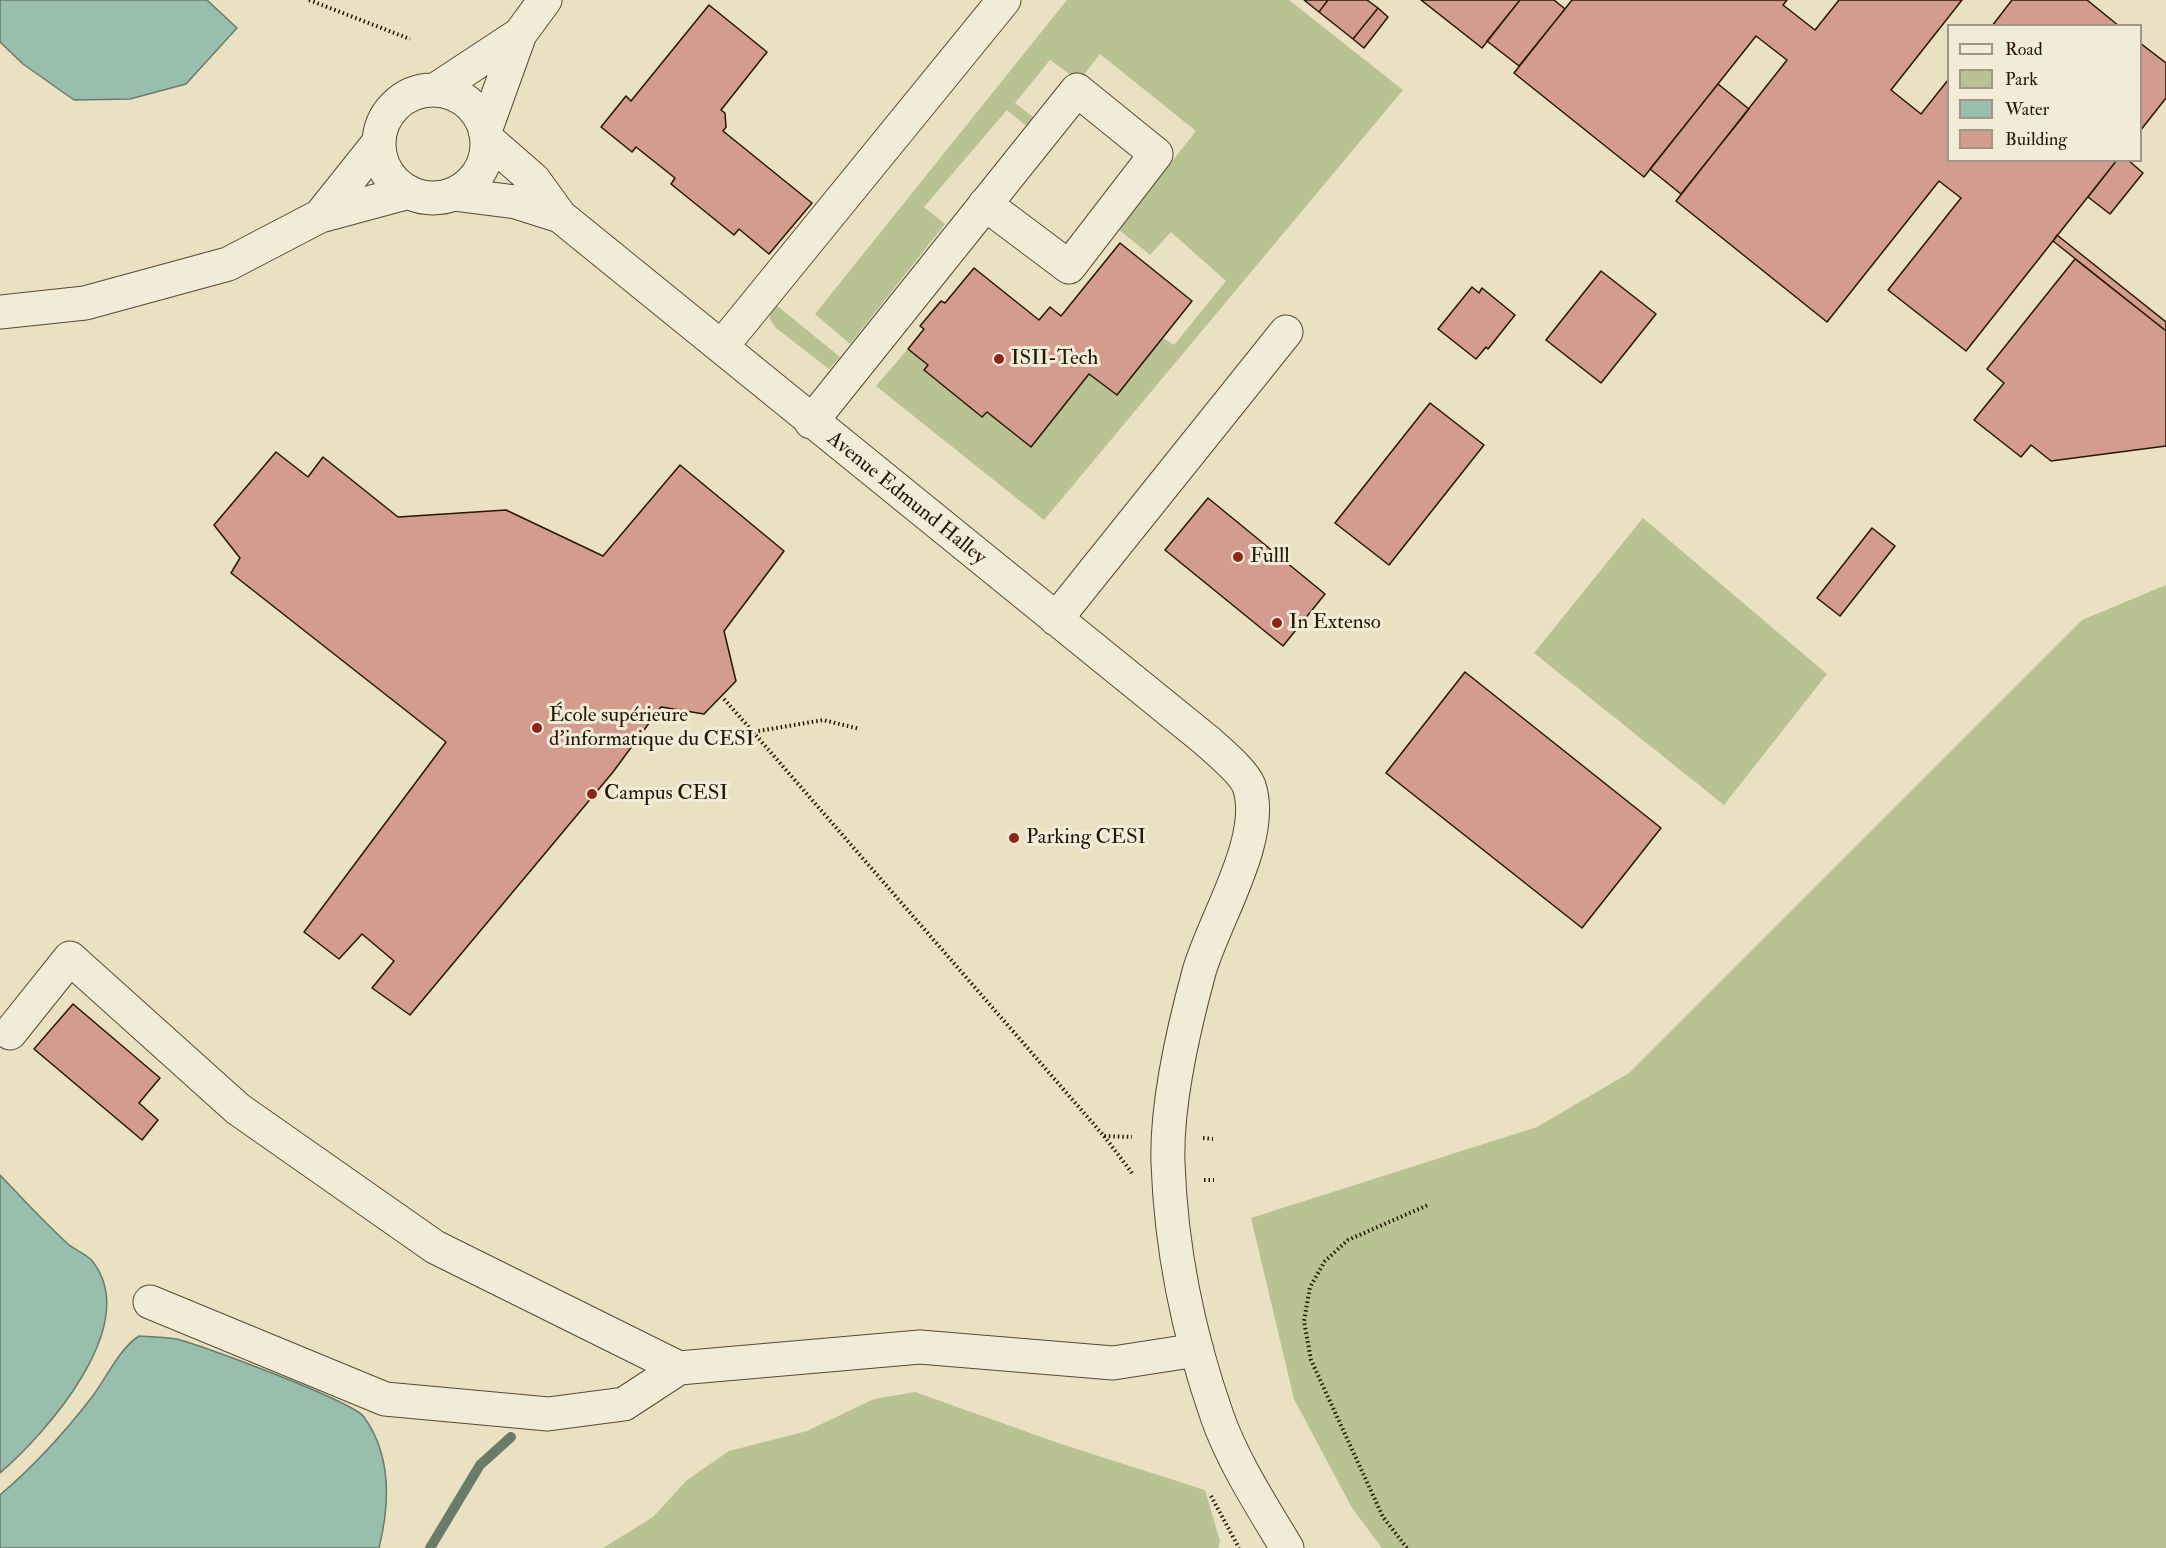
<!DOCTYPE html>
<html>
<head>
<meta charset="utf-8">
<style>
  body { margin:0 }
  #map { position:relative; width:2166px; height:1548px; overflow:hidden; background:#eae1c3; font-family:"IM FELL Double Pica",serif }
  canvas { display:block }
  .legend { position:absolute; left:1947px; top:24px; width:195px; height:138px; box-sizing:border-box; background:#f1ecd8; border:2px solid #a09683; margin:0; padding:8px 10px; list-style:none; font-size:18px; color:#261603 }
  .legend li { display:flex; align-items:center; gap:12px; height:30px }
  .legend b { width:30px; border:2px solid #a09683 }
</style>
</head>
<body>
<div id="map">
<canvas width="2166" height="1548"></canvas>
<ul class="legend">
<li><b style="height:8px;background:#f1ecd8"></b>Road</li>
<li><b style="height:16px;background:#b8c293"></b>Park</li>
<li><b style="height:16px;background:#98beae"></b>Water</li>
<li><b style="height:16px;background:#d39c8f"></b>Building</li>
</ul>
</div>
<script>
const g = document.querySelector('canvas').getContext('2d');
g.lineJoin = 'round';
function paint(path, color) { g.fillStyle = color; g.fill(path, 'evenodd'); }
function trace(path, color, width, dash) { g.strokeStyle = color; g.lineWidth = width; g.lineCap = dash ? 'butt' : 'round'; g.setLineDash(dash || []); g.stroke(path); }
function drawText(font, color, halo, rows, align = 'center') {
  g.font = font + ' "IM FELL Double Pica",serif'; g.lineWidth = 6; g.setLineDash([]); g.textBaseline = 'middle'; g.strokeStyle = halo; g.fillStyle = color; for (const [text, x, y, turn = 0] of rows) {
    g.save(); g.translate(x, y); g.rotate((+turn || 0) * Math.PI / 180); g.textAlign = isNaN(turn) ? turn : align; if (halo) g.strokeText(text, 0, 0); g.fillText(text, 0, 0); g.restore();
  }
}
const green = new Path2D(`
  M1067,0H1289L1403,90L1044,520L876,386L908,349L928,365L924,371L982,417L987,412L1030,446L1089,374L1117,395L1163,338L1174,345L1226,281L1171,232L1150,255L1118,229L1142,200L1137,191L1145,180L1155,183L1196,131L1100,54L1083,76L1075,78L1050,60L1015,103L1037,120L1030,129L1007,110L924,207L945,224L850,344L815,314Z
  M775,304L840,357L829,369L776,328L769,318Z
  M1643,518L1827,674L1724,805L1534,653Z
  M2166,585V1548H1382L1352,1508L1294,1399L1251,1218L1537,1127L1629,1073L2082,620Z
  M915,1392L1061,1444L1205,1490L1220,1541L1218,1548H603L653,1517L687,1480L729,1451L807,1431L874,1399Z`);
const water = new Path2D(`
  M0,0H207L237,28L186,84L130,99L74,100L23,64L0,42Z
  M0,1175C22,1198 44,1222 67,1243C74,1250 87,1254 93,1262C142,1326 46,1433 0,1473Z
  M139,1336C151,1337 164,1337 176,1339C200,1344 354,1402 364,1417C392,1456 390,1504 379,1548H0V1495C34,1466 65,1432 92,1397C107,1377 119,1349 139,1336Z`);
const stream = new Path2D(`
  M430,1548L480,1465L511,1437`);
const building = new Path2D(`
  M1304,0H1328L1319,12Z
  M1328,0H1367L1378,8L1353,39L1319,12Z
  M1421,0H1520L1482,48Z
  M1520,0H1554L1565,9L1519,66L1487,41Z
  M1572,0H1787L1783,5L1815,30L1839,0H1962L1891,90L1921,114L1948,80V160H2117L1966,351L1888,290L1961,198L1939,181L1827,322L1676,201L1787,60L1756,36L1644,177L1514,73Z
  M2012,0H2087L2119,26H1992Z
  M709,5L767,52L721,110L725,113L726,127L723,131L812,203L769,254L739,229L734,235L671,184L675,178L636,147L632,152L601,127L626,96L631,101Z
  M1378,8L1388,17L1364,48L1353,39Z
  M2140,43L2166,63V98L2140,131Z
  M1718,84L1749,109L1681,194L1650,169Z
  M2117,160H2128L2143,173L2110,214L2088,197Z
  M2057,235L2166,322V331L2053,241Z
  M1120,243L1192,301L1117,395L1089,374L1031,447L987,412L982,417L924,370L928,365L908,349L924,329L920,326L941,301L945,303L974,268L1039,320L1050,307L1061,316Z
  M2075,259L2166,331V446L2051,461L2031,445L2021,457L1974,420L2004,383L1987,369Z
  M1601,271L1656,314L1601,383L1546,340Z
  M1472,287L1479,293L1482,288L1515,315L1488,349L1486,347L1476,359L1438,329Z
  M1430,403L1484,445L1389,565L1335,523Z
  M276,452L308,477L323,457L398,517L506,510L603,556L680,465L784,551L724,631L736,681L704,714L661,707L613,772L410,1015L372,988L394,961L362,934L339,959L304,932L446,742L231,573L240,558L214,525Z
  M1208,498L1325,594L1283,646L1165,550Z
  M1872,528L1895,546L1840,616L1817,598Z
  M1465,672L1661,828L1582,928L1386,773Z
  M73,1004L160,1078L139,1103L158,1120L142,1140L34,1049Z`);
const path = new Path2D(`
  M309,0L410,39
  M724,699L753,732L823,720L860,729
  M753,732L1104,1136L1132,1137
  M1104,1136L1132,1173
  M1203,1138L1213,1139
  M1204,1180H1214
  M1211,1496L1239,1548
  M1407,1548L1383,1517L1311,1360L1304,1321L1310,1287L1325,1261L1348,1240L1428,1205`);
const minor = new Path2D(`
  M435,90L520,34
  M379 144a54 54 0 1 1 108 0a54 54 0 1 1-108 0Z
  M485,131L520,34L545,0
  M487,139L534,180L560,216L1206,740C1217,750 1244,772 1249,786C1267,838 1213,921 1199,972C1184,1027 1166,1106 1168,1163C1171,1248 1189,1336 1217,1416C1232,1460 1263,1508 1287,1548
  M453,194L516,202L560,216
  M320,216L379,142
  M0,312L85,303L228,264L320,216L409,192
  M722,346L1004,0
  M811,422C900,312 988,200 1077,90L1156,154L1069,267L985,204
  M1056,619L1286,332
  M10,1033L70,958L238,1109L435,1247L679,1368
  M150,1302L385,1399L548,1414L624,1404L679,1368L920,1347L1113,1363L1197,1350`);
const markers = [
  [999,359,6,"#8f2418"],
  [1238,557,6,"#8f2418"],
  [1277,623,6,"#8f2418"],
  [537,728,6,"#8f2418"],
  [592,794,6,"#8f2418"],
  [1014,838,6,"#8f2418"]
];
const poiNames = [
  ["ISII-Tech",1011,359],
  ["Fulll",1250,557],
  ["In Extenso",1289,623],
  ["École supérieure",549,716],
  ["d'informatique du CESI",549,740],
  ["Campus CESI",604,794],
  ["Parking CESI",1026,838]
];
const streetNames = [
  ["Avenue Edmund Halley",906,499,39]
];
paint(green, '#b8c293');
paint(water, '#98beae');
trace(water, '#6a7b6a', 1.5);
trace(stream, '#6a7b6a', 10);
paint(building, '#d39c8f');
trace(building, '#261603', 1.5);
trace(minor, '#574933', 35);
trace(path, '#261603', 4, [1.5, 3]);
trace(minor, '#f1ecd8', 33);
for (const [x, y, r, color] of markers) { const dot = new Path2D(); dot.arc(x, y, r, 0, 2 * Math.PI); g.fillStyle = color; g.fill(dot); trace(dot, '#f1ecd8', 2); }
drawText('21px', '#261603', '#f1ecd8', poiNames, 'left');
drawText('21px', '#261603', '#f1ecd8', streetNames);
</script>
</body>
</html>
